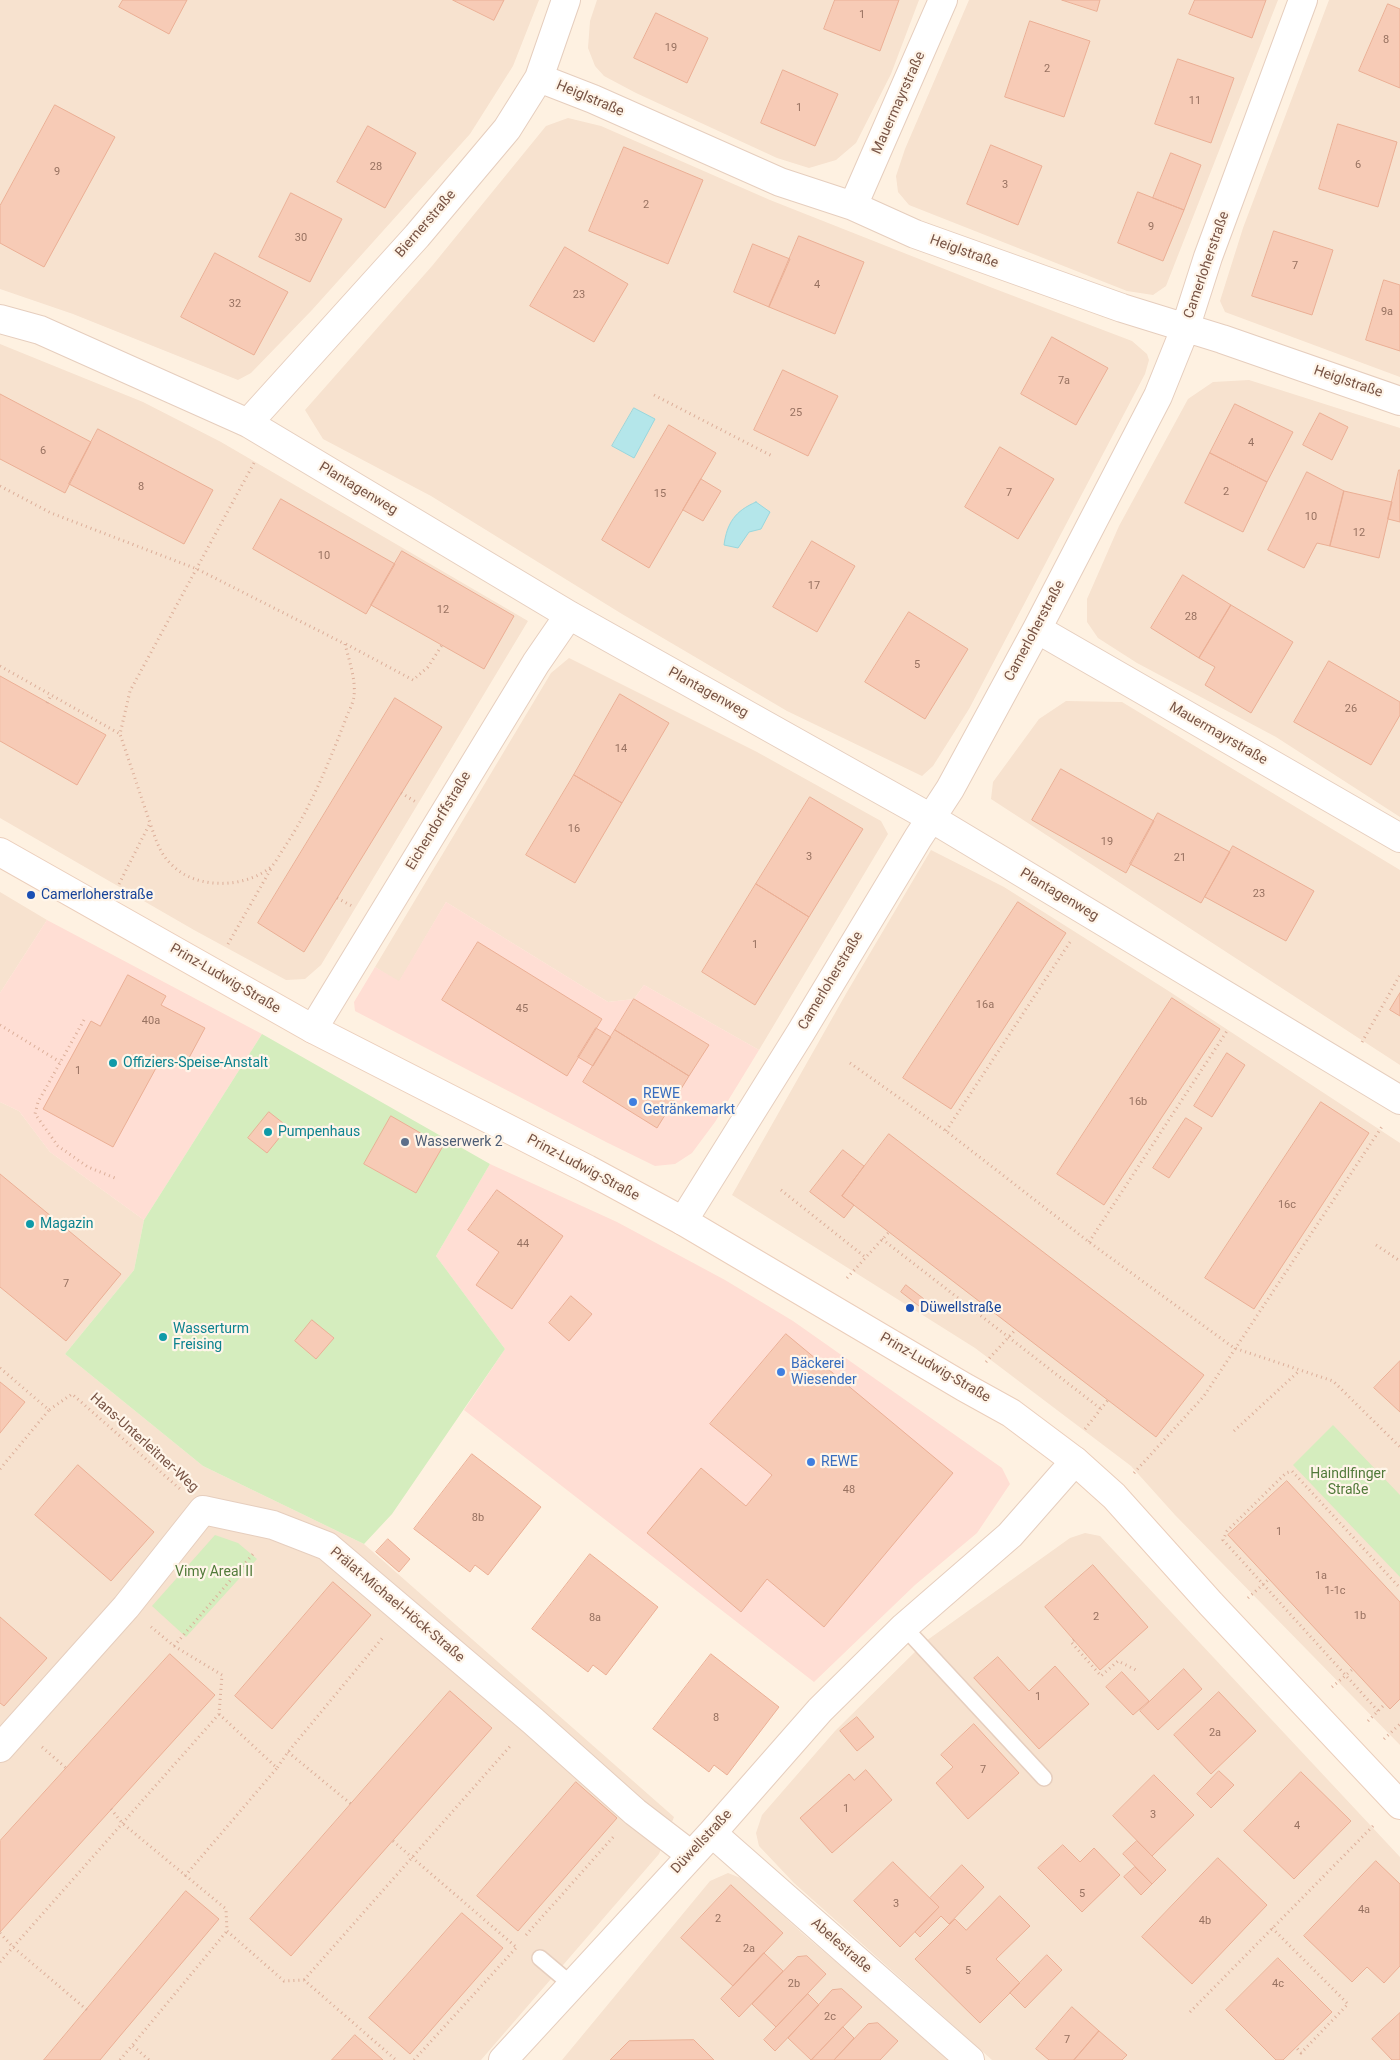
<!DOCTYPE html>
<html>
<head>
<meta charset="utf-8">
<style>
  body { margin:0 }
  canvas { display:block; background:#fef1e1 }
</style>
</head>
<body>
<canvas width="1400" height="2060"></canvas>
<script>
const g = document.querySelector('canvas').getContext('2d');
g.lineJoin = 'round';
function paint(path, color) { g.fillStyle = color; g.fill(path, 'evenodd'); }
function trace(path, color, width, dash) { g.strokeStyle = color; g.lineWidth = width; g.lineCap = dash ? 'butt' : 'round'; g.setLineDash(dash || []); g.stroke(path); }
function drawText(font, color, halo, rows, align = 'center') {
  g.font = font + ' Roboto,sans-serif'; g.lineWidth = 4.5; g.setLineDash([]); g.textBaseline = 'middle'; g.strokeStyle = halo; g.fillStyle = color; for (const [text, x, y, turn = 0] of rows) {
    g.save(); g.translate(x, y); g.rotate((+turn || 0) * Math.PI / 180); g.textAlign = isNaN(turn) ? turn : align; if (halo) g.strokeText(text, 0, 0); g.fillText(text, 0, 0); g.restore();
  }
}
const residential = new Path2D(`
  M0,0H539L513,66L470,134L312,310L251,373L238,380L73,314L0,289Z
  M597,0H919L891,74L856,143L836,160L809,168L777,158L636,93L604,76L595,66L588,48L590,21Z
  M969,0H1278L1166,286L1153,295L1127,291L909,205L898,192L896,176L905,149Z
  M1329,0H1400V377L1225,312L1220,301L1243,228Z
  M568,118L601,126L770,200L990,287L1132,341L1147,354L1149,360L1145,374L969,709L933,766L922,776L787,711L622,614L431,496L323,439L305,410L432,266L546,126Z
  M0,344L143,402L221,442L528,621L321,965L305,979L286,980L194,930L0,818Z
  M1249,380L1400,428V817L1276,737L1137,663L1098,638L1087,622V599L1119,526L1188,399L1213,382Z
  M569,658L757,752L881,821L888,834L759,1050L644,985L634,999L608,1002L446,902L399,982L375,967L551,673Z
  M1066,701L1122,702L1400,870V1065L991,799L993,782L1039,719Z
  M931,850L1004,887L1167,990L1400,1143V1745L1175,1515L1131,1466L975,1348L732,1195L847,992Z
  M0,892L47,920L0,993Z
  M0,1102L19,1111L50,1152L144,1220L134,1270L65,1354L203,1466L364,1544L674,1817L659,1854L481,2060H0Z
  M1085,1533L1100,1536L1400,1857V2060H992L794,1883L759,1846L756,1833L762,1815L835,1731L926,1641L1070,1538Z
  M728,1873L743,1879L802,1933L951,2060H562L710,1881Z`);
const commercial = new Path2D(`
  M446,902L608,1002L634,999L644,985L759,1050L715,1122L692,1153L675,1164L655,1166L606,1142L355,1011L354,1002L375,967L399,981Z
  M47,920L262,1034L144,1220L50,1152L19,1111L0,1102V993Z
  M490,1164L617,1222L725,1280L793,1321L1002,1468L1010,1484L977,1533L915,1585L814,1682L464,1410L505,1349L436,1256Z`);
const green = new Path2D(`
  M262,1034L490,1164L436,1256L505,1349L392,1514L364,1544L203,1466L65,1354L134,1270L144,1220Z
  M1333,1425L1400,1495V1577L1293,1465Z
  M215,1535L238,1543L257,1559L186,1637L152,1606Z`);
const water = new Path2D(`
  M634,408L655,419L634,458L612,446Z
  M756,502L770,512L761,529L749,532L738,548L724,545C727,523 735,511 756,502Z`);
const building = new Path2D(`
  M123,0H187L169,34L119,7Z
  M453,0H504L494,20Z
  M835,0H899L880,51L824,29Z
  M1062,0H1100L1097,11Z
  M1195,0H1266L1252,38L1189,14Z
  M1388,4L1400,9V88L1359,71Z
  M656,13L708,38L687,83L634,58Z
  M1030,21L1090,41L1064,117L1005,97Z
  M1178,59L1234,78L1211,143L1155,124Z
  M783,70L838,94L815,146L761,123Z
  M55,105L115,137L44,267L0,243V206Z
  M1338,124L1397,142L1378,207L1319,189Z
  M368,126L416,153L385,208L337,182Z
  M991,145L1042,166L1018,225L967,204Z
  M624,147L703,180L668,264L589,231Z
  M1171,153L1201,165L1184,210L1153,198Z
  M1138,192L1184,210L1163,261L1118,243Z
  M291,193L342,219L310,282L259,257Z
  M1274,231L1333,250L1312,315L1252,296Z
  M799,236L864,262L835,334L769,307Z
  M753,244L790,259L769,307L734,292Z
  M565,247L628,284L594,342L530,306Z
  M215,253L288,292L254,355L181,317Z
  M1384,280L1400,285V351L1366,340Z
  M1052,337L1108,368L1076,425L1021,394Z
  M783,370L838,396L808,456L754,430Z
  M0,394L91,442L65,493L0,459Z
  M1235,404L1293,432L1267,482L1210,453Z
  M1320,413L1348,427L1332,460L1303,445Z
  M669,425L716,453L649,568L602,540Z
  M98,429L213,490L184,544L69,484Z
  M1000,447L1054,479L1018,539L965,507Z
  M1210,453L1267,482L1243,532L1185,503Z
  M1399,470H1400V522L1388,519Z
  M1307,472L1344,491L1330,546L1317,543L1304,568L1268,550Z
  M701,479L721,491L703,521L683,510Z
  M1344,491L1392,502L1379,558L1330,546Z
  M281,499L395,564L366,614L253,549Z
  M812,541L855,566L817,632L773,607Z
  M402,551L514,616L484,669L371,605Z
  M1183,575L1231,605L1199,658L1151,628Z
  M1231,605L1293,642L1251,713L1205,685L1215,667L1199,658Z
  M909,612L968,649L925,719L865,682Z
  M1329,661L1400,702V715L1371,765L1294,722Z
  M0,676L106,735L77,785L0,741Z
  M620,694L669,723L622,803L574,775Z
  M395,698L442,727L304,952L258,923Z
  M1061,769L1154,821L1126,873L1032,820Z
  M574,775L622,803L575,883L526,855Z
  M810,797L863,829L809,917L756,884Z
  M1158,813L1230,852L1201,903L1130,864Z
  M1233,846L1314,891L1286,941L1205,897Z
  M756,884L809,917L755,1005L702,972Z
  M1018,902L1066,933L951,1109L903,1078Z
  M478,942L602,1019L567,1076L442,1000Z
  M128,975L166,996L161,1005L205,1028L183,1069L162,1057L113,1147L43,1109L91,1021L100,1026Z
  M1400,993V1016L1390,1010Z
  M1172,998L1220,1029L1104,1205L1057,1174Z
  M634,999L709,1045L689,1076L615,1030Z
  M596,1028L611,1037L593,1066L578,1057Z
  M615,1030L689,1076L657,1128L583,1082Z
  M1227,1053L1245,1065L1212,1117L1194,1106Z
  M1321,1102L1369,1133L1254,1309L1205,1278Z
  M269,1112L288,1127L267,1153L248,1138Z
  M391,1116L443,1146L416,1193L364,1164Z
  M1186,1118L1202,1128L1169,1178L1153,1168Z
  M889,1134L1204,1375L1156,1437L842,1196Z
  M843,1150L864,1166L842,1196L854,1205L844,1218L810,1192Z
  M0,1174L121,1274L66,1341L0,1287Z
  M497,1190L563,1236L512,1309L476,1285L499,1252L468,1230Z
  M906,1285L924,1299L919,1306L901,1292Z
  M571,1296L592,1314L569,1341L549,1323Z
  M312,1320L334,1338L316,1359L295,1341Z
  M786,1334L953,1473L824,1627L767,1579L741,1612L647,1533L701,1468L746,1506L772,1475L710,1424Z
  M1400,1361V1412L1374,1388Z
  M0,1382L25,1402L0,1433Z
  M472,1454L541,1507L488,1575L475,1565L470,1572L414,1529Z
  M78,1465L154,1532L111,1581L35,1515Z
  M1287,1481L1400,1602V1699L1390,1709L1228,1535Z
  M388,1539L410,1559L399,1572L376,1552Z
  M590,1554L658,1607L606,1675L593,1665L588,1672L532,1629Z
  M1093,1565L1148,1627L1100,1670L1045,1607Z
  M333,1582L371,1615L272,1729L235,1696Z
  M0,1617L47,1658L4,1706L0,1703Z
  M170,1654L215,1695L0,1932V1841Z
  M711,1654L779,1707L727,1775L714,1765L709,1772L653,1729Z
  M998,1657L1029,1691L1055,1666L1089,1704L1039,1749L974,1678Z
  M1184,1669L1202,1689L1158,1730L1140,1711Z
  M1122,1672L1149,1701L1133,1715L1106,1687Z
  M450,1691L492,1728L291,1956L250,1919Z
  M1219,1692L1256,1731L1211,1774L1174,1735Z
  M857,1717L874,1737L857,1751L840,1731Z
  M974,1724L1019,1773L968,1819L936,1783L953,1767L941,1755Z
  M866,1770L892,1800L832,1853L800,1818L849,1774L854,1780Z
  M1219,1771L1234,1785L1211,1808L1197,1794Z
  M1301,1772L1351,1821L1294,1879L1244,1831Z
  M1154,1775L1194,1815L1152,1856L1113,1816Z
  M576,1782L617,1818L518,1931L477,1896Z
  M1137,1841L1166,1870L1152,1884L1123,1854Z
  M1063,1845L1080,1862L1094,1848L1120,1875L1082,1912L1038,1868Z
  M1218,1858L1267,1905L1192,1984L1142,1937Z
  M1376,1861L1400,1884V1966L1384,1983L1367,1967L1352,1982L1304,1936Z
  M893,1862L939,1907L900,1947L854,1901Z
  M962,1865L984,1887L949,1924L941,1916L920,1937L915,1932L939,1907L930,1898Z
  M1135,1867L1152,1884L1141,1895L1124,1877Z
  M731,1885L783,1933L733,1986L681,1938Z
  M186,1891L219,1919L120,2036L100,2060H44Z
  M1000,1896L1030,1926L996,1959L1020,1983L980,2023L915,1959L955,1919L966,1930Z
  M462,1913L503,1948L410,2054L369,2018Z
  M764,1953L783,1971L739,2017L721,1999Z
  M1047,1955L1062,1970L1025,2008L1010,1993Z
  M807,1956L826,1974L776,2027L752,2004L797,1957Z
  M1278,1958L1332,2012L1283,2060H1276L1226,2010Z
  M842,1989L862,2007L811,2060L788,2038L832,1990Z
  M808,1994L819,2005L775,2051L764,2040Z
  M1072,2007L1099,2031L1074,2060H1049L1036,2049Z
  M1400,2013V2060H1392L1372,2039Z
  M878,2023L898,2041L880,2060H834L868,2024Z
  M843,2027L854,2038L834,2060H812Z
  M1099,2031L1127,2055L1122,2060H1074Z
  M355,2035L383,2060H332Z
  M694,2040L714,2060H610L629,2041Z`);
const path = new Path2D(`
  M654,395L772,456
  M0,486L51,513L197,569L345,644C349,660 356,680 354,696C353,705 347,714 345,721C328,765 310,809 284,848C280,854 276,862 271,867C244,889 194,890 170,863C159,852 155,837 150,823
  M346,644L413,680L428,667L442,645
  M0,666L120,734
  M47,703L51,695
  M401,793L416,802
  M119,884L150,823L120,734L130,691L254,463
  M337,898L352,906
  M228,944L272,867
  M84,1020L38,1102L35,1114L58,1146L88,1167L115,1178
  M0,1025L60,1062
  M1362,1042L1400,975
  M850,1063L946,1131L1089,1242L1234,1348L1333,1381L1400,1447
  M946,1131L1072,939
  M781,1190L865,1257
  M882,1239L1101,1409
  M1089,1242L1227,1031
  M1376,1245L1400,1261
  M847,1278L889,1232
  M986,1362L1016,1329
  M0,1368L49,1410L72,1394L180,1489
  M1085,1429L1108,1400
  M1234,1431L1299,1371
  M0,1469L49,1410
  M1134,1473L1204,1396L1383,1125
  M1248,1598L1269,1579
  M1074,1640L1071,1642L1101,1676L1118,1661L1138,1671
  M174,1646L253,1554
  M1332,1687L1353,1669
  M1378,1711L1223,1540L1227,1531L1286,1473L1292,1471L1400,1588
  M219,1714L277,1768L288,1752L384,1636
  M1368,1721L1385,1704
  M1384,1739L1400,1724
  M42,1747L66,1768
  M288,1752L351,1804
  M111,1809L122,1823L226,1909L227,1931L284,1981L304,1980L396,2060
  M393,1841L516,1947
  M185,1876L277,1768
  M1272,1928L1348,2004L1301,2053L1296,2047
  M0,1933L13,1947L87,2010
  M526,1935L615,1835
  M0,1962L219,1714L222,1675L174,1646L150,1626
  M304,1980L512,1744
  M1190,2012L1375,1824
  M133,2046L149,2060
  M120,2060L227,1931
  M414,2060L516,1948`);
const lane = new Path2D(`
  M904,1627L1044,1778
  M540,1958L572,1985`);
const street = new Path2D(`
  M539,78L593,99L780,182L853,206L915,234L1122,308L1222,339L1400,401
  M853,206L943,0
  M0,319L40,330L248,423L569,615L931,818L1400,1100
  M248,423L417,236L507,129L539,78L566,0
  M1037,629L1400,838
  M313,1029L536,663L569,615
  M683,1221L801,1032L918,838L950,789L1037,629L1158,396L1185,329L1208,257L1303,0
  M0,1748L126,1607L203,1510L273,1525L327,1546L533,1721L635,1812L691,1855
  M712,1833L970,2060
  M503,2060L712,1833L820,1710L904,1627L1010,1535L1075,1461`);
const secondary = new Path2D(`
  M0,852L313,1029L587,1169L683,1221L964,1387L1011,1413L1075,1461L1114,1496L1211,1604L1400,1805`);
const markers = [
  [31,895,5,"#1a4fb4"],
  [113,1063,5,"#0f9aa8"],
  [633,1102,5,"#3f7fe0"],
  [268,1132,5,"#0f9aa8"],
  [405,1142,5,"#5c6f8a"],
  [30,1224,5,"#0f9aa8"],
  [910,1308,5,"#1a4fb4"],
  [163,1337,5,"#0f9aa8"],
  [781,1372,5,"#3f7fe0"],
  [811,1462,5,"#3f7fe0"]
];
const numberNames = [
  ["1",862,15],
  ["8",1386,40],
  ["19",671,48],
  ["2",1047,69],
  ["11",1195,101],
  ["1",799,108],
  ["6",1358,165],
  ["28",376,167],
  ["9",57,172],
  ["3",1005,185],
  ["2",646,205],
  ["9",1151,227],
  ["30",301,238],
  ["7",1295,266],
  ["4",817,285],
  ["23",579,295],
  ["32",235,304],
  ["9a",1387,312],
  ["7a",1064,381],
  ["25",796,413],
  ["4",1251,443],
  ["6",43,451],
  ["8",141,487],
  ["2",1226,492],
  ["7",1009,493],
  ["15",660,494],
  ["10",1311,517],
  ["12",1359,533],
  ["10",324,556],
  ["17",814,586],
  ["12",443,610],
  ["28",1191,617],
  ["5",917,665],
  ["26",1351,709],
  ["14",621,749],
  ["16",574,829],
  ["19",1107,842],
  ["3",809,857],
  ["21",1180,858],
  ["23",1259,894],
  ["1",755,945],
  ["16a",985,1005],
  ["45",522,1009],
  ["40a",151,1021],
  ["1",78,1071],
  ["16b",1138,1102],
  ["16c",1287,1205],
  ["44",523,1244],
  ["7",66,1284],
  ["48",849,1490],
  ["8b",478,1518],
  ["1",1279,1532],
  ["1a",1321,1576],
  ["1-1c",1335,1591],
  ["1b",1360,1616],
  ["2",1096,1617],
  ["8a",595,1618],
  ["1",1038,1697],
  ["8",716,1718],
  ["2a",1215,1733],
  ["7",983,1770],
  ["1",846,1809],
  ["3",1153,1815],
  ["4",1297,1826],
  ["5",1082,1894],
  ["3",896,1904],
  ["4a",1364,1910],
  ["2",718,1919],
  ["4b",1205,1921],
  ["2a",749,1949],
  ["5",968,1971],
  ["2b",794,1984],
  ["4c",1278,1984],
  ["2c",830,2017],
  ["7",1067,2040]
];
const streetNames = [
  ["Heiglstraße",590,99,23],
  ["Mauermayrstraße",899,103,-66],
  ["Biernerstraße",426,224,-49],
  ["Heiglstraße",964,252,20],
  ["Camerloherstraße",1207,265,-71],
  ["Heiglstraße",1348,382,19],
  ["Plantagenweg",358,489,31],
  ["Camerloherstraße",1035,631,-62],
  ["Plantagenweg",708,693,29],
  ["Mauermayrstraße",1218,734,30],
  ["Eichendorffstraße",439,821,-59],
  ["Plantagenweg",1059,895,31],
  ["Prinz-Ludwig-Straße",225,979,30],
  ["Camerloherstraße",831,981,-59],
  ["Prinz-Ludwig-Straße",583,1168,28],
  ["Prinz-Ludwig-Straße",935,1368,30],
  ["Hans-Unterleitner-Weg",144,1443,42],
  ["Prälat-Michael-Höck-Straße",397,1605,40],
  ["Düwellstraße",702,1842,-47],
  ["Abelestraße",841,1946,41]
];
const transitNames = [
  ["Camerloherstraße",41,895],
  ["Düwellstraße",920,1308]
];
const cultureNames = [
  ["Offiziers-Speise-Anstalt",123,1063],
  ["Pumpenhaus",278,1132],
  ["Magazin",40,1224],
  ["Wasserturm",173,1329],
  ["Freising",173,1345]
];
const shopNames = [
  ["REWE",643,1094],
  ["Getränkemarkt",643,1110],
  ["Bäckerei",791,1364],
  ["Wiesender",791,1380],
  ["REWE",821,1462]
];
const serviceNames = [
  ["Wasserwerk 2",415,1142]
];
const parkNames = [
  ["Haindlfinger",1348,1474],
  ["Straße",1348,1490],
  ["Vimy Areal II",214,1572]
];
paint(residential, '#f7e2cf');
paint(commercial, '#ffded4');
paint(green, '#d5edbe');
paint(water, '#b4e6ea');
trace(water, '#99d7dd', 1);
paint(building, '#f7cbb6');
trace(building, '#ebaf95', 1);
trace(lane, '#e6cebe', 18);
trace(street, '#e6cebe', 30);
trace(secondary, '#ebcebb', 30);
trace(path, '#dcae99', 3, [1, 4]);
trace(lane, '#fff', 15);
trace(street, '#fff', 28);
trace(secondary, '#fff', 28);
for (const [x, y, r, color] of markers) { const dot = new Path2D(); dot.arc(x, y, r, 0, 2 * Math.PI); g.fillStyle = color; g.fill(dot); trace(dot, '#fff5e9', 2); }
drawText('11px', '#987261', null, numberNames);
drawText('14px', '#785445', '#fff5e9', streetNames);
drawText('14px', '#164399', '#fff5e9', transitNames, 'left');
drawText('14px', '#0d838f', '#fff5e9', cultureNames, 'left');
drawText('14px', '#366cbe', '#fff5e9', shopNames, 'left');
drawText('14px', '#4e5e75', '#fff5e9', serviceNames, 'left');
drawText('14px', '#517a3a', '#fff5e9', parkNames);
</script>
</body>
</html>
